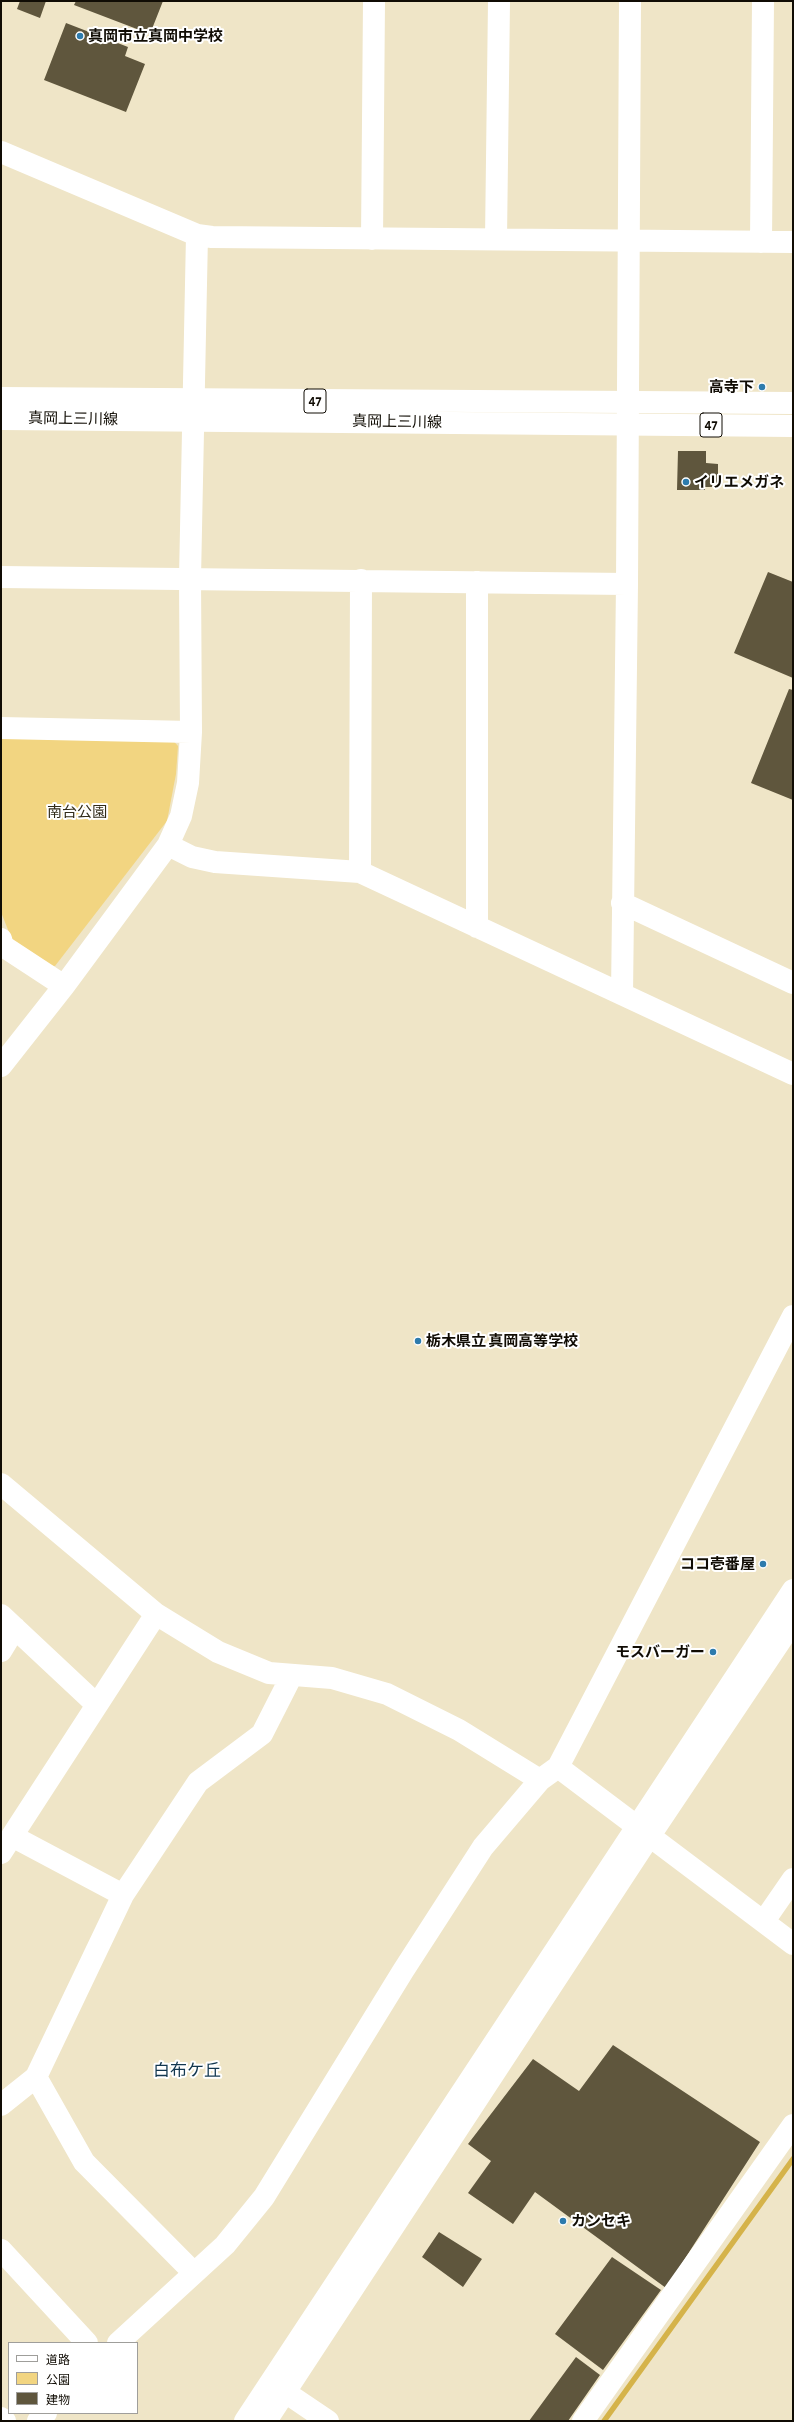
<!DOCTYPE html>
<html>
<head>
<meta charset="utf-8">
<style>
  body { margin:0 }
  #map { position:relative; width:794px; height:2422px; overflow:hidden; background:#efe5c7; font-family:"Alegreya Sans","Noto Sans JP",sans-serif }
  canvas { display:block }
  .frame { position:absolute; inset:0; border:2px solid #100c04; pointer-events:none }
  .legend { position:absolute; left:8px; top:2342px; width:130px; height:72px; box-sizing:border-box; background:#fff; border:1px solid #9f9e9b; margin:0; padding:5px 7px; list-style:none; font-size:12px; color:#100c04 }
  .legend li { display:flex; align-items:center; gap:8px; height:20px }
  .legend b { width:20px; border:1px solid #9f9e9b }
</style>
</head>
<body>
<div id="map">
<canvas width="794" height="2422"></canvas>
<div class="frame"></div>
<ul class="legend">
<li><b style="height:5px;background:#fff"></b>道路</li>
<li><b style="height:11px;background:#f2d581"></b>公園</li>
<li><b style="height:11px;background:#5f563d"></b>建物</li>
</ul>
</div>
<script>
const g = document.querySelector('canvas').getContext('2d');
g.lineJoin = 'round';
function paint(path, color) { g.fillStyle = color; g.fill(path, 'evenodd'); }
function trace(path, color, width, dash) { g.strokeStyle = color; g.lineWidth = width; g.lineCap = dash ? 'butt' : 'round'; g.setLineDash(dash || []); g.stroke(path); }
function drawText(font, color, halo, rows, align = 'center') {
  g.font = font + ' "Alegreya Sans","Noto Sans JP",sans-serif'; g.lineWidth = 4; g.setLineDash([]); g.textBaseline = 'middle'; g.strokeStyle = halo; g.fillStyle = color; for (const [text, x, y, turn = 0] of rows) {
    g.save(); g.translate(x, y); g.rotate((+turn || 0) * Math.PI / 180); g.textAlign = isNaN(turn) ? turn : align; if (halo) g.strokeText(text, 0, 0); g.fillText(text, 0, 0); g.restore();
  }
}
const green = new Path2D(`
  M1,735L170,737L178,746L176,774L167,821L55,966L44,965L12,940L1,912Z`);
const stream = new Path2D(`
  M604,2421L793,2159`);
const building = new Path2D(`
  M20,1H46L40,18L17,9Z
  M76,1H163L150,34L74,5Z
  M66,23L128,47L125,56L145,64L126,112L44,80Z
  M678,451H706V463L718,464V487H705V490H677Z
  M768,572L793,582V678L734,653Z
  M789,689L793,690V800L751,783Z
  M613,2045L760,2142L666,2288L535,2192L513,2224L468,2193L491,2161L468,2144L533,2059L579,2091Z
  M439,2232L482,2259L463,2287L422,2257Z
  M612,2257L661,2290L603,2370L555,2334Z
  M576,2357L600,2375L568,2421H529Z`);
const minor = new Path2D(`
  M1,152L197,235L212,237L793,242
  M372,239L374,1
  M496,239L499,1
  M761,242L763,1
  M1,577L627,584
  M1,728L191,732
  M168,845L192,857L215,862L360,872L793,1074
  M360,872L361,580
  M622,903L793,983
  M477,927V582
  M1,939L3,946L64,986
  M622,994L627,584L630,1
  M1,1066L64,986L168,845L181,816L188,783L191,732L190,578L197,235
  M1,1484L156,1614L218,1652L269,1673L332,1678L387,1694L459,1730L540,1780
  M1,1615L97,1705
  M1,1651L15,1628
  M558,1767L793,1944
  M12,1836L123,1895
  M1,1853L156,1614
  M764,1921L793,1879
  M36,2077L84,2162L194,2273
  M1,2105L36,2077L123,1895L198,1782L262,1734L292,1675
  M1,2250L87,2343
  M118,2343L225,2245L264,2197L403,1971L483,1847L540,1780L558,1767L793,1316
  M285,2392L328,2421
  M1,2418L5,2421
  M38,2421L46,2413
  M245,2421L793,1590
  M266,2421L649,1837L793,1622
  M583,2421L793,2125`);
const major = new Path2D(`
  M1,398L793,403
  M1,419L793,426`);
const markers = [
  [80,36,4,"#2d7bad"],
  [762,387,4,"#2d7bad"],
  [686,482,4,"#2d7bad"],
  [418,1341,4,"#2d7bad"],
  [763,1564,4,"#2d7bad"],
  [713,1652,4,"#2d7bad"],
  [563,2221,4,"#2d7bad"]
];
const shields = [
  [315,401,22],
  [711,425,22]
];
const shieldNames = [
  ["47",315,401],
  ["47",711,425]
];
const poiNames = [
  ["真岡市立真岡中学校",88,36],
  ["高寺下",754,387,"right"],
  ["イリエメガネ",694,482],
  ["栃木県立 真岡高等学校",426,1341],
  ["ココ壱番屋",755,1564,"right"],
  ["モスバーガー",705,1652,"right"],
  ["カンセキ",571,2221]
];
const streetNames = [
  ["真岡上三川線",73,419,1],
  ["真岡上三川線",397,422,1]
];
const parkNames = [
  ["南台公園",77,812]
];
const quarterNames = [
  ["白布ケ丘",187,2071]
];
paint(green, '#f2d581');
trace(stream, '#d5b34a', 5.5);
paint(building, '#5f563d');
trace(minor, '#fff', 22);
trace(major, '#fff', 22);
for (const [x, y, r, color] of markers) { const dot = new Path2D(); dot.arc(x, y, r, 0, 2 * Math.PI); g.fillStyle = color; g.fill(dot); trace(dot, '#fff', 1.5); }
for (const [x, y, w] of shields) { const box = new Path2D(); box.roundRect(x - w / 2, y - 12, w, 24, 3); g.fillStyle = '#fff'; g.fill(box); trace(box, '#100c04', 1); }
drawText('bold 14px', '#100c04', null, shieldNames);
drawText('bold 15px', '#100c04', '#fff', poiNames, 'left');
drawText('15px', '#100c04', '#fff', streetNames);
drawText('15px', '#312b19', '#fff', parkNames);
drawText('17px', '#12374f', '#fff', quarterNames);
</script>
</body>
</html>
